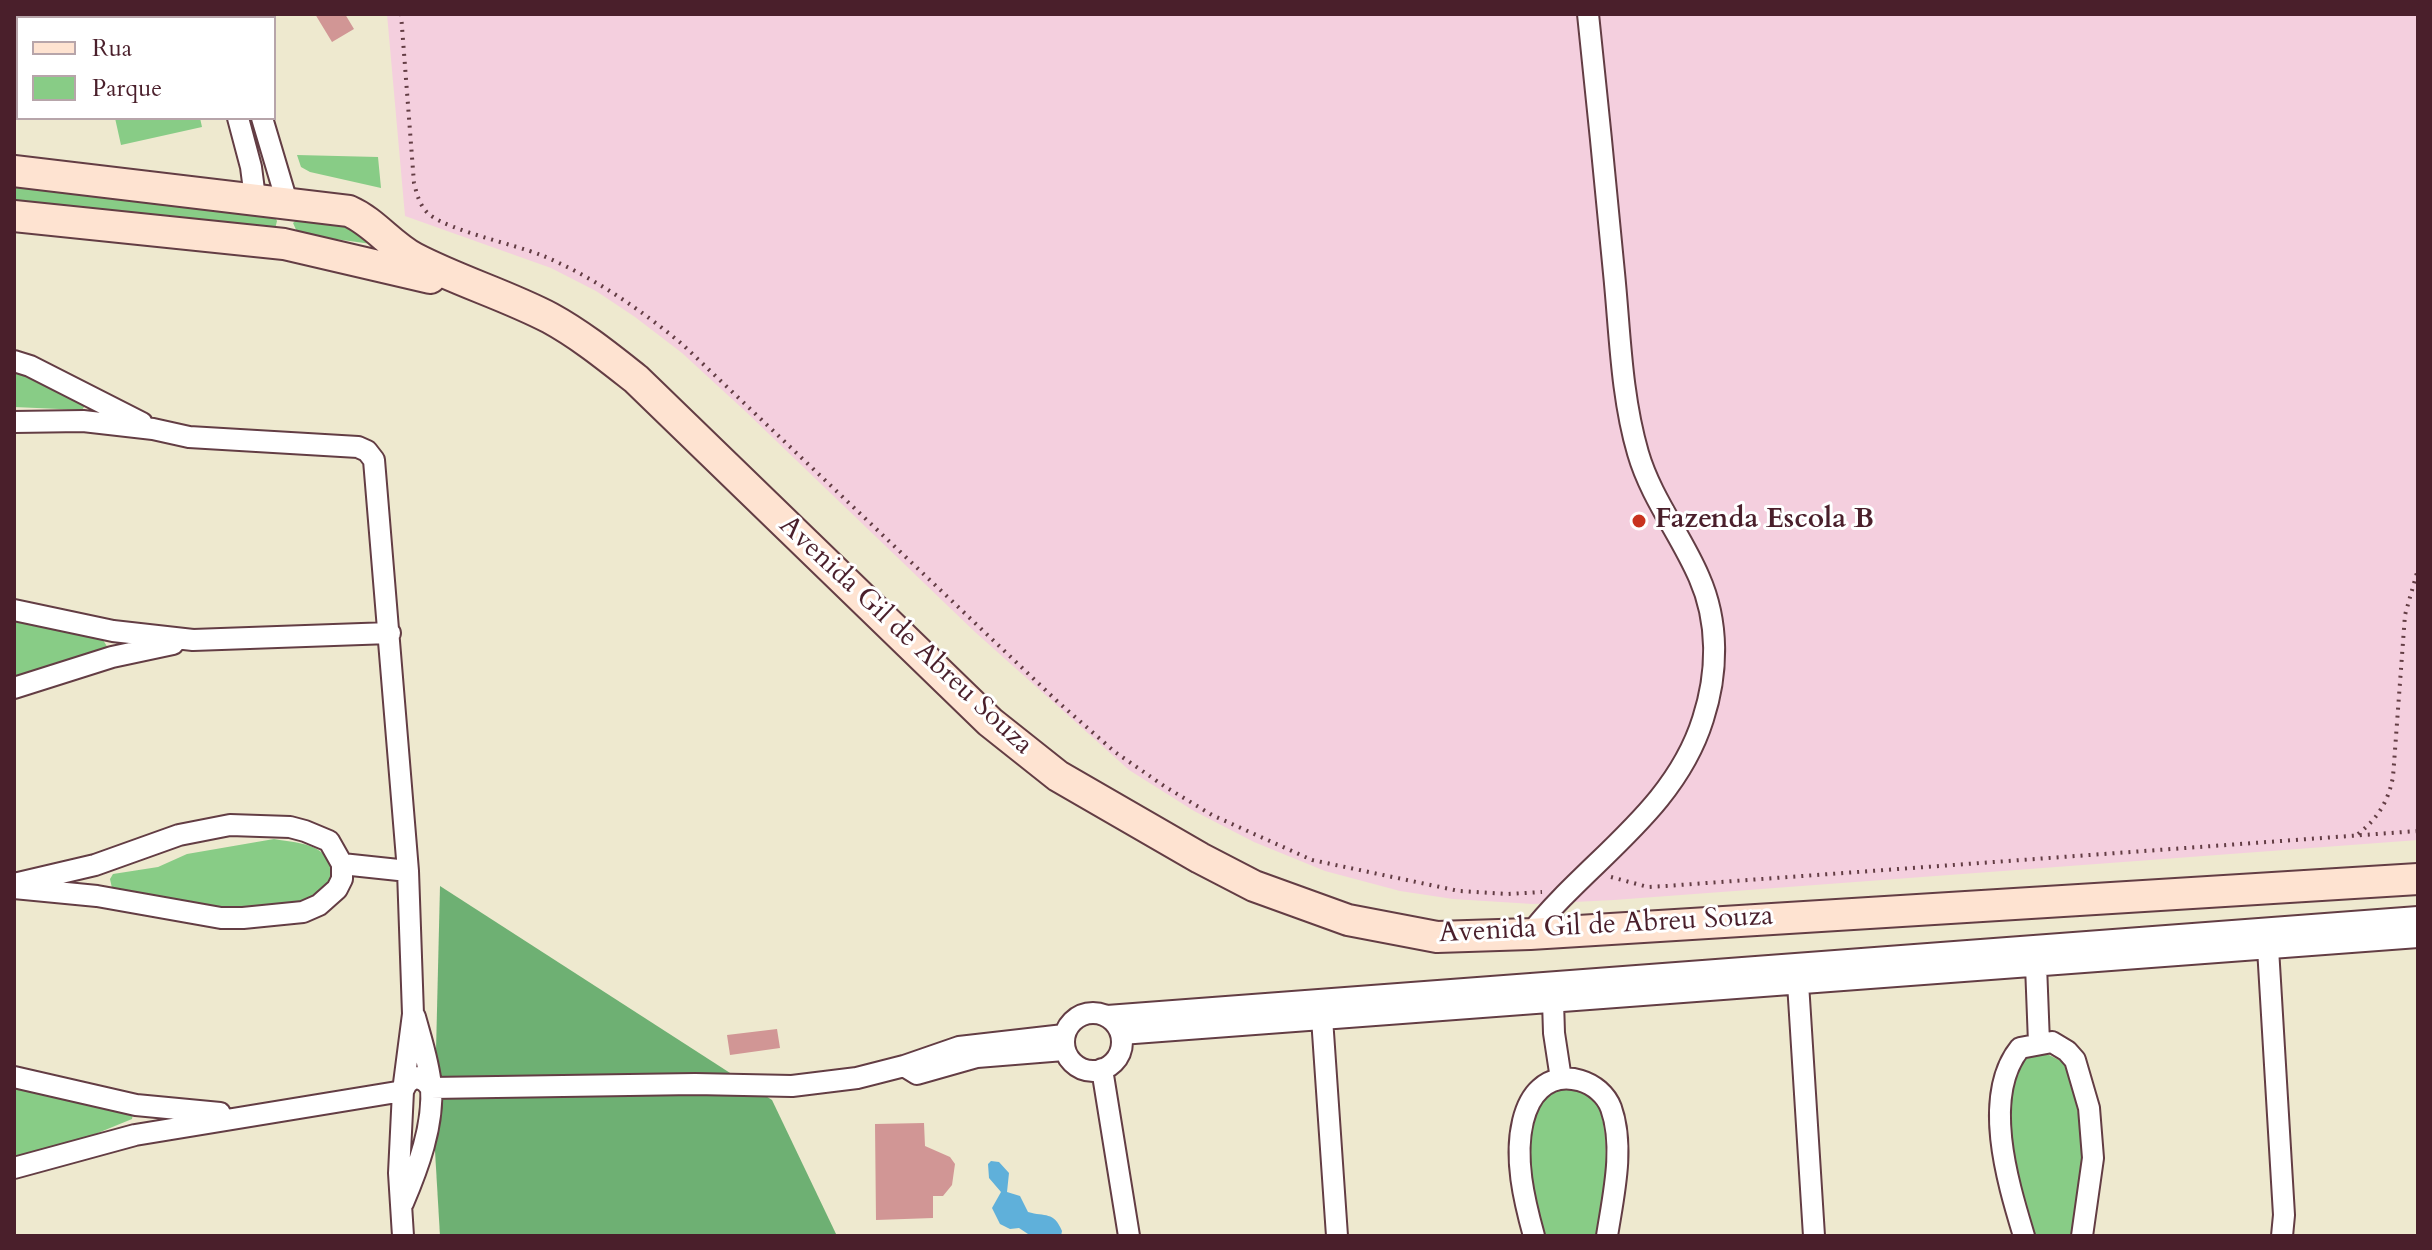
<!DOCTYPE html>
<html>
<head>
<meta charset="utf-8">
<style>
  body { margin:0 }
  #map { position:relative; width:2432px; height:1250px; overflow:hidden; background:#eee9cf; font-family:Cardo,serif }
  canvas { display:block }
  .frame { position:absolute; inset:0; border:16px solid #4a1f2b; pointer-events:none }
  .legend { position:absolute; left:16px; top:16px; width:260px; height:104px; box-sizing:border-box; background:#fff; border:2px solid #b7a5aa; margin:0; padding:10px 14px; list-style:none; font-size:24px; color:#4a1f2b }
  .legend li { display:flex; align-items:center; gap:16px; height:40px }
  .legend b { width:40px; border:2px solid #b7a5aa }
</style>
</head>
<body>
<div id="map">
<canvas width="2432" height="1250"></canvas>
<div class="frame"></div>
<ul class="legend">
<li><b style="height:10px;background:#fee3d1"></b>Rua</li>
<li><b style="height:22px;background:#88cc86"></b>Parque</li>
</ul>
</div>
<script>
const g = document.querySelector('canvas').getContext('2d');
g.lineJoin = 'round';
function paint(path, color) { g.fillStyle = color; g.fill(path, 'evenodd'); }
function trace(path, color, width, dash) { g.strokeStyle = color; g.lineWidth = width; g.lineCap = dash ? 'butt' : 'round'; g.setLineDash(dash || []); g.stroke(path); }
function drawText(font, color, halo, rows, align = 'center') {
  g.font = font + ' Cardo,serif'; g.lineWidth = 6; g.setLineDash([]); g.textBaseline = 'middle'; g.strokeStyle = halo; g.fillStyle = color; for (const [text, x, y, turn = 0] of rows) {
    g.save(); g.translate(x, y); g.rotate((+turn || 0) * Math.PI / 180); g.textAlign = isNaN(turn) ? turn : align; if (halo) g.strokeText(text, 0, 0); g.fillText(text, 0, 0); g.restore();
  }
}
const built = new Path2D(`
  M387,14H2418V840L1614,900L1533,904L1453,899L1400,891L1325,871L1254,842L1194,811L1129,770L975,632L745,411L682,353L635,317L596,291L551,268L405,216Z`);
const green = new Path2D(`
  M116,14H176L177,18H99Z
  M115,118H200L202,127L121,145Z
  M297,155L378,157L381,188L310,172L301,167Z
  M14,185L268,212L275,217L277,221L274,233L14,205Z
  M300,217L356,225L379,245L298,234L293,223Z
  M14,371L42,380L87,403L82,410L14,407Z
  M14,620L103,640L108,648L106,651L14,681Z
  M274,839C305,844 325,843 337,876L332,887L298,907L230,914L112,888L110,879L113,874L158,867L187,854Z
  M2043,1052L2069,1065L2086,1157L2075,1236H2032L2013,1174L2008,1098L2013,1073L2028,1057Z
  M14,1085L133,1114L132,1119L66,1146L14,1157Z
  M1551,1088C1563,1089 1583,1086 1592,1096C1614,1119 1604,1205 1602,1236H1543C1535,1205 1522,1131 1537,1102C1539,1097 1547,1092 1551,1088Z`);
const forest = new Path2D(`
  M440,886L772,1100L837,1236H440L434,1134Z`);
const water = new Path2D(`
  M991,1161L999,1162L1009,1173L1007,1192L1020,1196L1028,1212C1045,1217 1054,1211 1062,1231L1061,1236H1031L1019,1228L1010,1229L1000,1224L992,1208L1001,1192L989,1178L988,1164Z`);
const building = new Path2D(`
  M315,14H345L354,29L332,42Z
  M777,1029L780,1048L730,1055L727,1035Z
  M924,1123L925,1146L950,1157L955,1164L952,1185L943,1196H933V1218L876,1220L875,1124Z`);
const streetTunnel = new Path2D(`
  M210,14L211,18
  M233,14L234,18`);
const path = new Path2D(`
  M401,14L414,183C417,195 420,207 430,215C451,231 513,244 541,255C592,276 640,309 682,344L1058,702L1115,752L1164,786L1212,815L1312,860L1459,891L1508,894L1542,892
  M2358,834C2378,818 2388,802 2393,777L2405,615L2418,569
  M1611,877L1648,887L1666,886L2418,831`);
const street = new Path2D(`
  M238,118L251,167L255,198
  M262,118L287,202
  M14,361L30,366L142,423
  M14,422L83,421L153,429L189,437L358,447L367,451L374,460L408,871L413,1014L403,1091L399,1173L403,1236
  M14,610L113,631L193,640L390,633
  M14,688L112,657L173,644
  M342,864L408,871
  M14,884L95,865L179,835L230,825L290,827L305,831L329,841L342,864V879L337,889L319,905L303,912L243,918H221L97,896L14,888
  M1530,934C1587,861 1674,812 1703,719C1718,673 1719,622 1699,577C1681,535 1651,498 1638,453C1621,395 1620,332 1614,273C1606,187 1597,100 1588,14
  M2268,948L2284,1215L2282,1236
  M2036,965L2039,1043
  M1798,983L1814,1236
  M1553,1001L1554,1033L1561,1079
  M1064 1042a29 29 0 1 1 58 0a29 29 0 1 1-58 0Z
  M1107,1016L2418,917
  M1322,1018L1337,1236
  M1121,1034L2418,937
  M904,1066L917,1074L977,1057L1064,1050
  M1102,1069L1129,1236
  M14,1077L136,1105L220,1113
  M14,1168L135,1135L403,1091L407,1083L416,1077L425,1081L431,1088L695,1084L792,1086L857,1078L904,1066L959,1047L1064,1035
  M403,1203C418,1168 434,1125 431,1086C429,1063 421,1039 415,1017
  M1534,1236C1524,1200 1514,1158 1523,1121C1526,1109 1531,1097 1540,1089C1562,1068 1601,1081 1611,1108C1625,1147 1613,1197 1607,1236
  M2024,1236C2008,1183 1981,1096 2020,1048L2052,1042L2067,1051L2075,1060L2089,1108L2093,1158L2082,1236`);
const secondary = new Path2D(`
  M14,171L349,211C374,222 390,245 414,258C458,281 506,295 550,318C581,335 608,357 636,379L990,722L1058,776L1200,858L1254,886L1348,920L1437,937L1530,934L2418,879
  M14,216L284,244L430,278`);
const markers = [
  [1639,521,8,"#c8321e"]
];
const poiNames = [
  ["Fazenda Escola B",1655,521]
];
const streetNames = [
  ["Avenida Gil de Abreu Souza",905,636,43],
  ["Avenida Gil de Abreu Souza",1606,926,-3]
];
paint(built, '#f4cfde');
paint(green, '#88cc86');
paint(forest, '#6eb073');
paint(water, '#5fb0da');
paint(building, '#d19695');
trace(streetTunnel, '#cdc1ae', 20, [20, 10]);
trace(street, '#633d44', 24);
trace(secondary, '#633d44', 34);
trace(path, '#633d44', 4, [2, 6]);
trace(street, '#fff', 20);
trace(secondary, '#fee3d1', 30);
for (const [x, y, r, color] of markers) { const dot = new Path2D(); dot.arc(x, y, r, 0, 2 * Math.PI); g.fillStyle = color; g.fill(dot); trace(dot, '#fff', 3); }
drawText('bold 28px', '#4a1f2b', '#fff', poiNames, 'left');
drawText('28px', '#4a1f2b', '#fff', streetNames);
</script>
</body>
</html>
